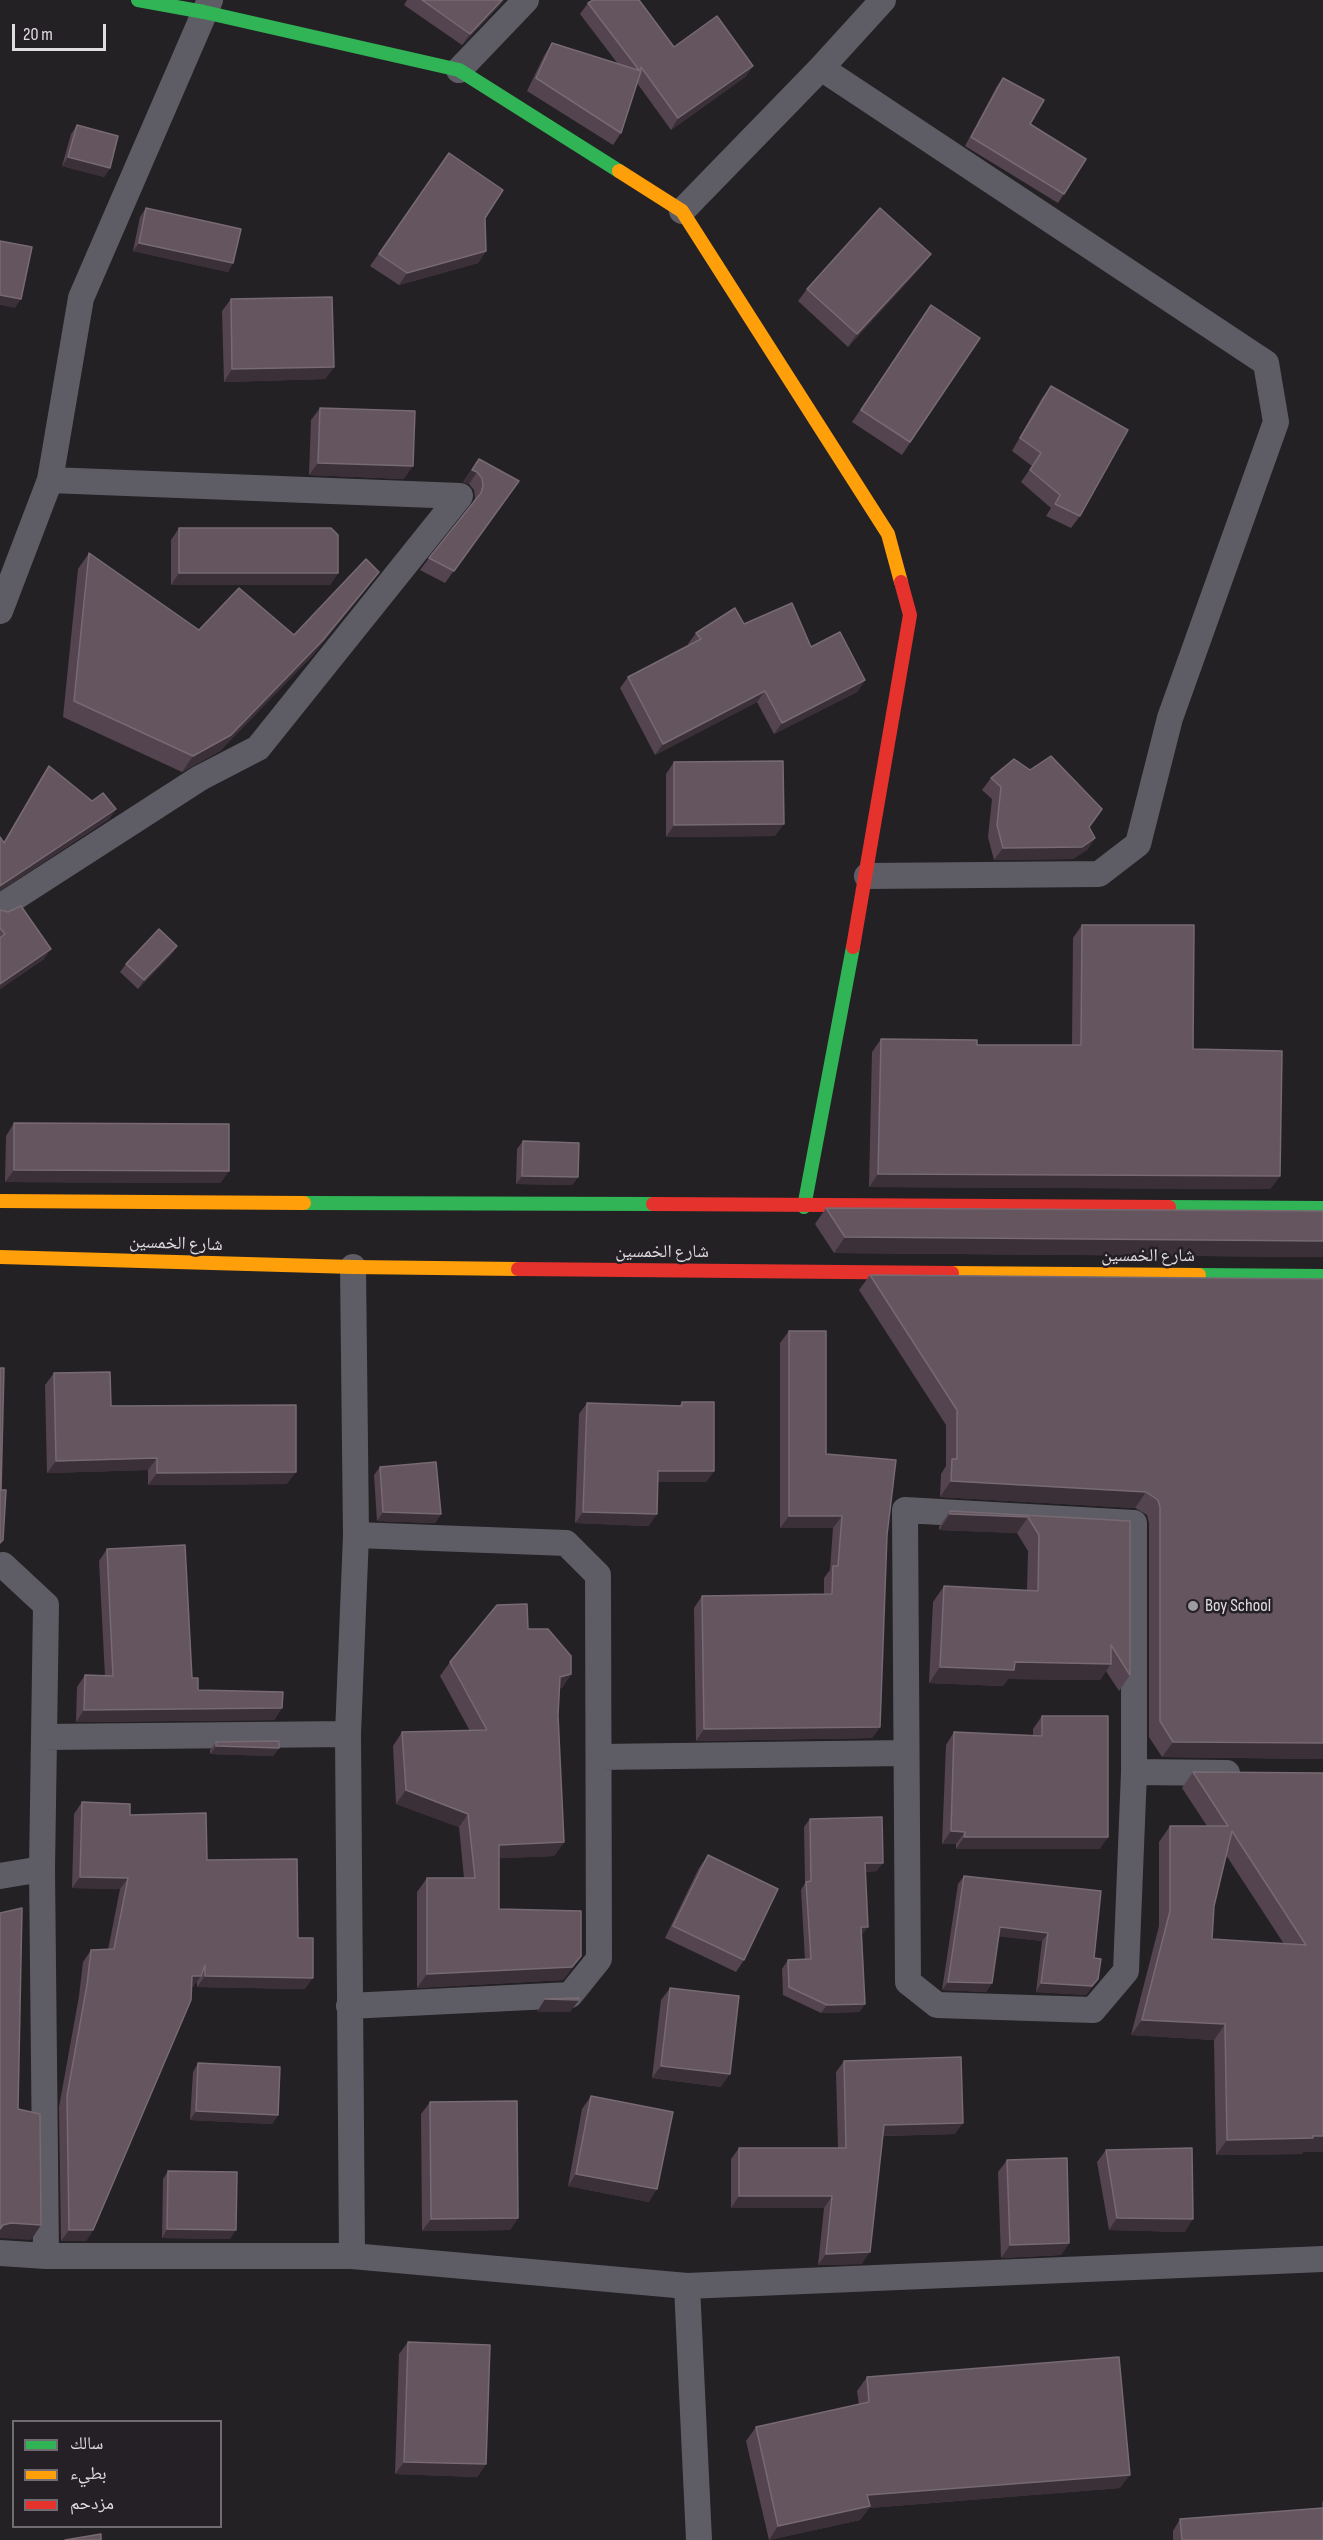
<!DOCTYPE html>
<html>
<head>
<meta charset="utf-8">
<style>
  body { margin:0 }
  #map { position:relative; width:1323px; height:2540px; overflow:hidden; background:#242125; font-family:"Sofia Sans Condensed","Noto Naskh Arabic",sans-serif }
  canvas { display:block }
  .legend { position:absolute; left:12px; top:2420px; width:210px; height:108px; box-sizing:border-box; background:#252026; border:2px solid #706c71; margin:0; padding:8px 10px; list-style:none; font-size:18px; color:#e0dde1 }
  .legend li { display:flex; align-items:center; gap:12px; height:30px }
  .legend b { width:30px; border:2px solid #706c71 }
  .scale { position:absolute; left:12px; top:24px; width:94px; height:27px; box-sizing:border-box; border:3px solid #e0dde1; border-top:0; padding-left:8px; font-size:18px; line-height:21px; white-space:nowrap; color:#e0dde1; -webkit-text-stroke:4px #252026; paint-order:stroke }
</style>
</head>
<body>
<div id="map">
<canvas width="1323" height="2540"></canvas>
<ul class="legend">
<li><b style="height:8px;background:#30b455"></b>سالك</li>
<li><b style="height:8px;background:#ff9f0a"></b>بطيء</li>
<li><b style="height:8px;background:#e5322d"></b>مزدحم</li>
</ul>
<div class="scale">20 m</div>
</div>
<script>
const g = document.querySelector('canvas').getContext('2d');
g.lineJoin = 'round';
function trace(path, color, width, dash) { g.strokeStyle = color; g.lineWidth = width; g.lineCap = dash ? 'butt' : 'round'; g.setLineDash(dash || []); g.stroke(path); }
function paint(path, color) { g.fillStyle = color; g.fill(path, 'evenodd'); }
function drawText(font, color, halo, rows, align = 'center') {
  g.font = font + ' "Sofia Sans Condensed","Noto Naskh Arabic",sans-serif'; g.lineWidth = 5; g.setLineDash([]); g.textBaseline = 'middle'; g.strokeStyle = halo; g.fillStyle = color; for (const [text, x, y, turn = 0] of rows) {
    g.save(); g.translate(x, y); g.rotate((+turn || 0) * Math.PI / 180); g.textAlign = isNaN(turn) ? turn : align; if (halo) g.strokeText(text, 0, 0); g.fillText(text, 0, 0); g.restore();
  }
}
const street = new Path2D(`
  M821,68L1266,363L1276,422L1170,718L1138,844L1099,874L867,876
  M459,70L526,0
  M682,211L821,68L883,0
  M0,611L50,480L81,298L210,0
  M0,907L200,778L258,748L460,496L50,480
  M905,1510L1134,1523V1772L1126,1971L1093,2010L937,2005L908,1982Z
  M0,1566L3,1565L46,1605L42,1869L46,2256
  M44,1737L348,1734
  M599,1757L906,1753
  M1134,1772L1227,1773
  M0,1876L42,1869
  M349,2006L570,1995L599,1959L598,1575L566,1543L356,1535
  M0,2253L46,2256H352L687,2286L1323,2259
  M352,2256L348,1734L356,1535L353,1267
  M687,2286L699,2540`);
const fast = new Path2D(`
  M138,0L204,12L459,70L619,171
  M304,1203L653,1204
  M804,1207L853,947
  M1169,1207L1323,1208
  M1199,1275L1323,1276`);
const slow = new Path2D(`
  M619,171L682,211L888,534L901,582
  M0,1201L304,1203
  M0,1257L353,1267L518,1269
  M952,1273L1199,1275`);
const jam = new Path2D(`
  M853,947L910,615L901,582
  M653,1204L1169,1207
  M518,1269L952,1273`);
const wall = new Path2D(`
  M407,0H504L500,5L462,45L404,5Z
  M588,3L674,47L753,66L745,77L671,130L637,83L621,133L613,145L527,91L544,56L552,43L618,64L580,14Z
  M1003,78L1030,124L1064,194L1058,203L965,146L997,86Z
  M77,125L110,168L104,177L62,166L71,134Z
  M449,153L485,218L486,251L478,263L399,285L370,266Z
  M146,208L233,263L228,272L133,251L140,217Z
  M922,266L848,347L798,301L807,289Z
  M231,299L334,367L325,379L224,382L222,311Z
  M931,305L980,338L902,455L852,422Z
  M1051,386L1080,516L1071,528L1046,516L1051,508L1021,482L1032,466L1012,451L1042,398Z
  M320,408L404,479L309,475L311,420Z
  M479,459L519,481L445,583L420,570L429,558L473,502L475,498L474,490L469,484L463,482Z
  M179,528L338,573L330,585H171V540Z
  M89,553L199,630L294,635L367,588L312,656L220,751L182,772L63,717L78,569Z
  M744,624L811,647L865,680L857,692L774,734L757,702L655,755L620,688L628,677L689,645L688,644L696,633Z
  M674,762L775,836L666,837V774Z
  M49,766L92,801L116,809L109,819L0,891V837L4,842L42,776Z
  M991,778L1089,827L1095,838L1087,850L1073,859L994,860L988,837L992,799L982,790Z
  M0,910L44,959L0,989Z
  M1082,925L1193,1049L1280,1176L1270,1189L869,1187L872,1052L881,1039L977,1045H1072L1073,938Z
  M177,946L171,955L138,989L120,972L126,964Z
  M14,1123L229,1171L220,1183L5,1182L6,1136Z
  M523,1141L578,1177L572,1185L516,1184L517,1149Z
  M826,1208L1323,1211V1257L834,1253L815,1224Z
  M870,1275L1323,1279V1759L1162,1757L1149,1737V1523L1147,1515L1135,1508L940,1497L941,1474L946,1466V1425L859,1290Z
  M789,1331L826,1454L887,1535L880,1727L872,1738L696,1741L694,1608L702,1596L824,1594V1578L830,1570L833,1528H780V1343Z
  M54,1373L111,1406L287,1484L148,1485V1470L47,1473L45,1385Z
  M682,1402L714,1471L706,1482H658L649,1526L575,1523L579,1414L587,1403L679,1406Z
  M380,1467L441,1514L435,1523L377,1521L374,1475Z
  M950,1511L1130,1521V1675L1119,1691L1106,1671L1100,1680L1008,1679L1003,1686L929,1683L933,1602L944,1586L1027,1590L1028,1551L1017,1533L939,1530V1527Z
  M107,1549L192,1678L198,1690L282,1708L274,1720L76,1722L77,1687L85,1675L105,1676L99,1561Z
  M528,1629L571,1674L562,1688H560L558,1715L564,1842L554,1856L499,1858V1909L581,1956L563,1980L417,1988V1892L427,1878H464L459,1827L396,1804L393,1746L402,1732L470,1731L440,1676L450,1662Z
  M1042,1716L1100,1849H956V1844H942L946,1745L954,1732L1033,1736V1729Z
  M216,1742L279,1748L273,1756L210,1754V1750Z
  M1193,1772L1323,1773V2152H1303L1302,2154L1216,2155L1214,2040L1131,2035L1159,1926V1842L1170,1826H1207L1182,1788ZM1226,1855L1284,1944L1212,1939L1214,1906Z
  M82,1802L130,1815L207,1860L298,1938L305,1989L197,1987V1981L193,1987H192L93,2230L86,2241H61L59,2107L79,1996L83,1962L91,1950H108L120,1889L72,1888L74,1814Z
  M810,1819L877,1871L865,1872L862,1935L865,2004L859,2012L821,2013L783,1995L782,1969L788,1960H805L801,1890L805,1883L804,1827Z
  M708,1855L744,1960L736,1972L665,1938L699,1868Z
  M964,1876L1094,1958L1098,1979L1086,1995L1036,1992L1042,1941L998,1936L992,1983L986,1992L942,1990L958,1884Z
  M670,1988L721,2087L652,2078L661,2000Z
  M844,2061L955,2134L883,2136L862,2264L818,2265L824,2208H731V2159L739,2148H838L836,2072Z
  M198,2063L278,2115L272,2124L190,2120L193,2072Z
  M591,2096L649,2202L568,2186L582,2109Z
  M430,2102L518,2218L510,2230L422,2231L421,2114Z
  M1106,2150L1185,2232L1109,2230L1097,2162Z
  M1007,2160L1069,2243L1061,2255L1001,2258L998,2172Z
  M168,2171L230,2239L162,2238L163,2179Z
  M408,2342L486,2464L477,2477L395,2474L399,2354Z
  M867,2377L1120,2488L869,2508L860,2520L769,2540L746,2441L756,2427L859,2405L857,2391Z
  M1323,2501V2540H1173V2531L1180,2519L1322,2509V2502Z`);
const shadedWall = new Path2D(`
  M502,0H504L500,5L462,45L470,34Z
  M753,66L745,77L671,130L678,118Z
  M68,157L110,168L104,177L62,166Z
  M139,243L233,263L228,272L133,251Z
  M486,251L478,263L399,285L407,273Z
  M931,254L922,266L848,347L857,334Z
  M0,295L21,299L15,308L0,305Z
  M334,367L325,379L224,382L232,369Z
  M318,463L413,466L404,479L309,475Z
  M472,470L477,472L469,484L463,482Z
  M379,572L367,588L312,656L220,751L182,772L193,756Z
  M179,573H338L330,585H171Z
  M865,680L857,692L774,734L782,723Z
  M765,691L757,702L655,755L663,744Z
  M116,809L109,819L0,891V886Z
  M784,824L775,836L666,837L674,825Z
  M1095,838L1087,850L1073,859L994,860L1003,848Z
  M177,946L171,955L138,989L144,980Z
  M51,949L44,959L0,989V984Z
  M14,1170L229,1171L220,1183L5,1182Z
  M878,1174L1280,1176L1270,1189L869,1187Z
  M522,1176L578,1177L572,1185L516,1184Z
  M845,1237L1323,1241V1257L834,1253Z
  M157,1458L148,1470L47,1473L56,1461Z
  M658,1471H714L706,1482H650Z
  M296,1472L287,1484L148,1485L157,1473Z
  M951,1481L1146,1492L1135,1508L940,1497Z
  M383,1512L441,1514L435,1523L377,1521Z
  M583,1512L657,1514L649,1526L575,1523Z
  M950,1514L1028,1517L1017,1533L939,1530Z
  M789,1516H842L833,1528H780Z
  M1015,1662L1111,1664L1100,1680L1008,1679L1003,1686L929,1683L940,1667Z
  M571,1674L562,1688L550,1690L560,1677Z
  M282,1708L274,1720L76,1722L84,1710Z
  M880,1727L872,1738L696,1741L704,1729Z
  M1173,1742L1323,1743V1759L1162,1757Z
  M216,1746L279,1748L273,1756L210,1754Z
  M406,1790L468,1814L459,1827L396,1804Z
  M951,1831L965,1832L956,1844H942Z
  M964,1837H1108L1100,1849H956Z
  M564,1842L554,1856L489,1859L499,1845Z
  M865,1863H883L877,1871L859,1872Z
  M80,1877L128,1878L120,1889L72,1888Z
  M861,1927H868L862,1935Z
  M1000,1927L1048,1933L1042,1941L994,1936Z
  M581,1956L563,1980L417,1988L427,1974Z
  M192,1976H201L193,1987H184Z
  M205,1976L313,1978L305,1989L197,1987Z
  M1098,1979L1086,1995L1036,1992L1041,1983Z
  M948,1982L992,1983L986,1992L942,1990Z
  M545,1999L579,2000L570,2012H537Z
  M865,2004L859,2012L821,2013L827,2005Z
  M1142,2020L1225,2024L1214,2040L1131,2035Z
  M661,2066L730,2074L721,2087L652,2078Z
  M196,2111L278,2115L272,2124L190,2120Z
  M963,2123L955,2134L876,2136L884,2125Z
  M1313,2136H1323V2152H1303L1302,2154L1216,2155L1227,2140Z
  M576,2174L657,2189L649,2202L568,2186Z
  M739,2196H832L824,2208H731Z
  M518,2218L510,2230L422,2231L431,2219Z
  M1117,2218L1193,2219L1185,2232L1109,2230Z
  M11,2223L41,2225L31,2240L0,2238V2229L3,2225Z
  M167,2229L236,2230L230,2239L162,2238Z
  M69,2230H93L86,2241H61Z
  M1069,2243L1061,2255L1001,2258L1010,2245Z
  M870,2252L862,2264L818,2265L826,2254Z
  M404,2462L486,2464L477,2477L395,2474Z
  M1130,2475L1120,2488L869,2508L860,2520L769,2540L778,2526L867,2495Z`);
const building = new Path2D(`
  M422,0H502L470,34Z
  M593,0H639L674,47L717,16L753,66L678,118L641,67L640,71L639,70L588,3Z
  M552,43L641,71L621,133L536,78Z
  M1003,78L1044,100L1030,124L1086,159L1064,194L971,137Z
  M77,125L118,136L110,168L68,157Z
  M449,153L503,190L485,218L486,251L407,273L379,254Z
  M146,208L241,229L233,263L139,243Z
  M880,208L931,254L857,334L807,289Z
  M0,241L32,247L21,299L0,295Z
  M332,297L334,367L232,369L231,299Z
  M931,305L980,338L910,442L861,410Z
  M1051,386L1128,430L1080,516L1055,504L1060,495L1030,470L1041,453L1020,438Z
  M320,408L415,411L413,466L318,463Z
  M479,459L519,481L454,571L429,558L481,493L483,486L482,478L477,472L472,470Z
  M179,528H331L338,535V573H179Z
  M89,553L199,630L239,588L294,635L366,559L379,572L323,640L231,735L193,756L74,701Z
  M792,603L811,647L840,632L865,680L782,723L765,691L663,744L628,677L701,639L696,633L735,608L744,624Z
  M1051,756L1102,809L1089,827L1095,838L1082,847L1003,848L997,825L1001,787L991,778L1014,759L1030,770Z
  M783,761L784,824L674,825V762Z
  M49,766L92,801L103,793L116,809L0,886V837L4,843Z
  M21,906L51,949L0,984V938L5,934L0,928V910L8,912Z
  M1082,925H1194L1193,1049L1282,1051L1280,1176L878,1174L881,1039L977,1040V1045H1081Z
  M159,929L177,946L144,980L126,964Z
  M14,1123L229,1124V1171L14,1170Z
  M523,1141L579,1143L578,1177L522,1176Z
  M826,1208L1323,1211V1241L845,1237Z
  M870,1275L1323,1279V1743L1173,1742L1160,1721V1507L1158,1500L1146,1492L951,1481L952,1459H957V1410Z
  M789,1331H826V1454L896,1460L887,1535L880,1727L704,1729L702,1596L832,1594L833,1566H838L842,1516H789Z
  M0,1368H4L1,1490H6L3,1540L0,1543Z
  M110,1372L111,1406L296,1405V1472L157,1473V1458L56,1461L54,1373Z
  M682,1402H714V1471H658L657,1514L583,1512L587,1403L682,1406Z
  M436,1462L441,1514L383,1512L380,1467Z
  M950,1511L1130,1521V1675L1111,1645V1664L1015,1662L1014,1670L940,1667L944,1586L1038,1591L1039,1535L1028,1517L950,1514Z
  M185,1545L192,1678H198V1690L283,1692L282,1708L84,1710L85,1675L113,1676L107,1549Z
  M527,1604L528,1629H548L571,1656V1674L560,1677L558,1715L564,1842L499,1845V1909L581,1911V1956L572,1967L427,1974V1878H475L468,1814L406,1790L402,1732L487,1730L450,1662L497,1605Z
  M1042,1716H1108V1837H964L965,1832L951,1831L954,1732L1042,1736Z
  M279,1741V1748L216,1746V1742Z
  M1193,1772L1323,1773V2136H1313V2138L1227,2140L1225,2024L1142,2020L1170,1911V1826H1228ZM1232,1831L1306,1945L1212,1939L1214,1906Z
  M82,1802L130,1804V1815L206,1813L207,1860L297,1859L298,1938H313V1978L205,1976V1965L201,1976H192L191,2000L93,2230H69L67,2096L87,1985L91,1950L114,1949L128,1878L80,1877Z
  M882,1817L883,1863H865L868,1927H861L865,2004L827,2005L789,1987L788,1960L811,1959L806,1882L811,1881L810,1819Z
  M708,1855L778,1889L744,1960L673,1926Z
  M964,1876L1101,1891L1094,1958L1101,1959L1098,1979L1092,1986L1041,1983L1048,1933L1000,1927L992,1983L948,1982Z
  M22,1908L18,2109L40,2114L41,2225L11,2223L3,2225L0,2229V1913Z
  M670,1988L739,1996L730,2074L661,2066Z
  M579,1998V2000L545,1999Z
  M961,2057L963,2123L884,2125L870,2252L826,2254L832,2196H739V2148H846L844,2061Z
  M198,2063L280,2067L278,2115L196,2111Z
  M591,2096L673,2112L657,2189L576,2174Z
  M517,2101L518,2218L431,2219L430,2102Z
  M1192,2148L1193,2219L1117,2218L1106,2150Z
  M1067,2158L1069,2243L1010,2245L1007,2160Z
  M168,2171L237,2172L236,2230L167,2229Z
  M408,2342L490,2345L486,2464L404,2462Z
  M1119,2357L1130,2475L867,2495L870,2506L778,2526L756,2427L869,2402L867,2377Z
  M1323,2508V2540H1182L1180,2519Z
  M101,2534V2540H65Z`);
const markers = [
  [1193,1606,6,"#9e9b9f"]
];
const streetNames = [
  ["شارع الخمسين",176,1244,2],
  ["شارع الخمسين",662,1252],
  ["شارع الخمسين",1148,1256]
];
const poiNames = [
  ["Boy School",1205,1606]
];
trace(street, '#5e5d66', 26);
trace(fast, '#30b455', 14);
trace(slow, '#ff9f0a', 14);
trace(jam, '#e5322d', 14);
paint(wall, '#54444f');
paint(shadedWall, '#3b2f38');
paint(building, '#64555f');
trace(building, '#776a73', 1.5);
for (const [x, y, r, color] of markers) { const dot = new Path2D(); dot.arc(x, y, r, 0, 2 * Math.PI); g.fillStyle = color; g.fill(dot); trace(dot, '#252026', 2); }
drawText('18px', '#e0dde1', '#252026', streetNames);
drawText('18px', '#e0dde1', '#252026', poiNames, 'left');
</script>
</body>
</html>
